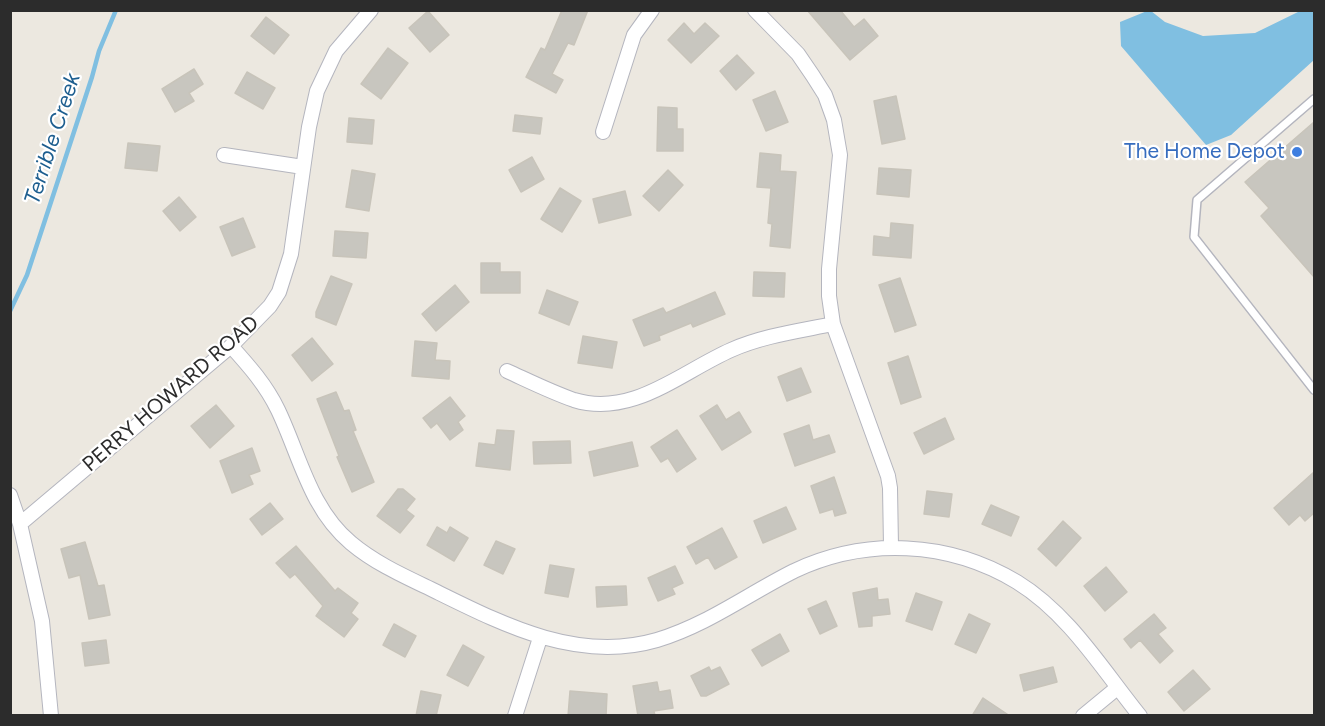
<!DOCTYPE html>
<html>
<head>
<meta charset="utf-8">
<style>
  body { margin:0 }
  #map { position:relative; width:1325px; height:726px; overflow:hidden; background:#ece8e0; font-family:Figtree,sans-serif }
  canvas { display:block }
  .frame { position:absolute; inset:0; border:12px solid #2c2c2c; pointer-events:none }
</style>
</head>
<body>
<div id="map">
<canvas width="1325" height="726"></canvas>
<div class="frame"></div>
</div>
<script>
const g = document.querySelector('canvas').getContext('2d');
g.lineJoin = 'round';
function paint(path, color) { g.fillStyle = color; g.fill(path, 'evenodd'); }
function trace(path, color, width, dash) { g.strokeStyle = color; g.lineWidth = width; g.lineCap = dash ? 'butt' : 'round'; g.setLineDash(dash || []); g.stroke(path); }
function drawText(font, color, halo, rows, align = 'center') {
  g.font = font + ' Figtree,sans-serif'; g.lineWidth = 4.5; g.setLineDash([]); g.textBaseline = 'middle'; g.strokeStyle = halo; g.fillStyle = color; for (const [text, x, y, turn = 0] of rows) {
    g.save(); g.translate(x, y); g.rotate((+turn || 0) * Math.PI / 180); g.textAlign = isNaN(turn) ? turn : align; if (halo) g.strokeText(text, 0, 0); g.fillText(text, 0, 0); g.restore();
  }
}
const water = new Path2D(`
  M1147,11H1151L1165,22L1203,36L1255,33L1300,11H1314V60L1231,135L1206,145L1121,46L1120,22Z`);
const stream = new Path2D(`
  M10,311L27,275L92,77L99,51L116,10`);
const building = new Path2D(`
  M562,10H588L574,45L568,43L552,74L563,80L556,93L526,77L541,48L545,50Z
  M807,10H840L854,27L864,19L878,36L850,60Z
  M428,11L449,35L430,52L409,28Z
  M266,17L289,35L274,54L251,36Z
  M684,23L694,34L705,23L719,36L691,63L668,40Z
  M388,48L408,63L381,99L361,84Z
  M737,55L754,73L736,90L720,71Z
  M194,69L203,84L189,93L194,101L175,112L162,89Z
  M247,72L275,88L263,109L235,93Z
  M775,91L788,122L766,131L753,100Z
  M896,96L905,139L882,144L874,101Z
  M658,107L677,108V129H683V151H657Z
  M515,115L542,118L540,134L513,131Z
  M349,118L374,120L372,144L347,142Z
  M1314,122V277L1261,216L1269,208L1245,182Z
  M128,143L160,146L157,171L125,168Z
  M760,153L781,155L780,171L796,172L790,248L770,246L772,224L768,223L771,188L757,187Z
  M532,157L544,179L521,192L509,170Z
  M879,168L911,170L909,197L877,194Z
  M352,170L375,174L369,211L346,207Z
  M668,170L683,185L659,211L643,196Z
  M560,188L581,201L562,232L541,219Z
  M625,191L631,215L599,223L593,199Z
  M179,197L196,217L180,231L163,211Z
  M243,218L255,247L232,256L220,227Z
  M891,223L913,225L911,258L873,255L874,236L890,238Z
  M335,231L368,233L366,258L333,256Z
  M481,263H500V272H520V293H481Z
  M754,272L785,273L784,297L753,296Z
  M331,276L352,284L336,325L316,317V312Z
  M900,278L916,325L895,332L879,285Z
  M455,285L469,302L436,331L422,314Z
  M547,290L578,302L569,325L539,313Z
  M715,292L725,314L693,327L691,323L659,336L660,340L644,346L633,320L663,308L666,313Z
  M583,336L617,342L612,368L578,363Z
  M312,338L333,364L312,381L292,355Z
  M415,341L437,343L435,360L450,361L449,379L412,376Z
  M908,356L921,397L901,404L888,363Z
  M801,368L811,392L787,401L778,377Z
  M336,392L344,411L349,410L356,430L353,431L374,482L352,492L337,457L339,456L317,399Z
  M450,397L465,416L458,422L463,430L450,440L437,423L431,428L423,418Z
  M216,405L234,426L210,448L191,426Z
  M717,405L726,420L739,412L751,432L722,450L700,416Z
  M945,418L954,439L924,454L914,433Z
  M809,425L813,440L829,435L835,452L795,466L784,434Z
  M497,430L514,431L510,470L476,466L479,443L495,445Z
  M677,430L696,459L677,472L668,458L661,462L651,447Z
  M570,441L571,463L534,464L533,442Z
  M632,442L638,466L594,476L589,452Z
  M252,448L260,471L249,475L253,484L232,493L220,461Z
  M1314,472V513L1305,521L1300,515L1289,525L1274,508Z
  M834,477L846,513L835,516L833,509L820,513L811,486Z
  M398,489H403L415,499L406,510L414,516L400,533L377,516Z
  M927,491L952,494L949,517L924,514Z
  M270,503L283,519L262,535L250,519Z
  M991,505L1019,517L1011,536L982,524Z
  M786,507L796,529L763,543L754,521Z
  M1063,521L1081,538L1056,566L1038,549Z
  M437,527L447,533L450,527L468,538L454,561L427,545Z
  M722,528L737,557L715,569L708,557L696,564L687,547Z
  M496,541L515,549L503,574L484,565Z
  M85,542L98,586L104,585L110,615L89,619L80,575L69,578L61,549Z
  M296,546L335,591L338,588L358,603L351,613L358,619L344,637L316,616L323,606L295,574L290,578L276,563Z
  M550,565L574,569L568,597L545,593Z
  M675,566L683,583L672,588L675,594L658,601L648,578Z
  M1106,567L1127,592L1105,611L1084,586Z
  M626,586L627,605L597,607L596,587Z
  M877,588L878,600L888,599L890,614L872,616V626L859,627L853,593Z
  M916,593L942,602L932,630L906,621Z
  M826,601L837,626L820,634L808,609Z
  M969,614L990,624L976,653L955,644Z
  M1154,614L1166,628L1158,634L1173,651L1160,663L1140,640L1131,648L1124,639Z
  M394,624L416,636L405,657L383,645Z
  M780,634L789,651L762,666L752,650Z
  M106,640L109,663L85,666L82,643Z
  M463,645L484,657L468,686L447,675Z
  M709,667L711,671L720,667L729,684L706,696H701L691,676Z
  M1053,667L1057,682L1024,691L1020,675Z
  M1193,670L1210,689L1184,711L1168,692Z
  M657,682L659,692L670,690L673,708L654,711L655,716H638L633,686Z
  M421,691L441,695L436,716H416Z
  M570,691L607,694L606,716H568Z
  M983,698L1010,716H972Z`);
const service = new Path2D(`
  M1314,99L1197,200L1194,237L1314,390`);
const minor = new Path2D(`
  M755,10L798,54L813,76L825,95L834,120L840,155L829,269V296L833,324L888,476L890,488L891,546
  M603,132L634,35L652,10
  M224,155L303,167
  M231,346C249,366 266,385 278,410C300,456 310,509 351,543C376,564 406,577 435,591C504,625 578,663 657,640C707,625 748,594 794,571C866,537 949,541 1017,582C1069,614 1102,669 1140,716
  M507,371C529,381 551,392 574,400C632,418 681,372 731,350C762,336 799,331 833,324
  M10,495L20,524L42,621L51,716
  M20,524L231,346L270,306L279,292L291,254L309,127L317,91L336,51L371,10
  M515,716L540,638
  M1083,716L1117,688`);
const markers = [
  [1297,152,6,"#3f7fe0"]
];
const shopNames = [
  ["The Home Depot",1285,152]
];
const streetNames = [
  ["PERRY HOWARD ROAD",171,394,-41]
];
const waterNames = [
  ["Terrible Creek",53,139,-72]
];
paint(water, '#80bfe1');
trace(stream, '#80bfe1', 4.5);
paint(building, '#c8c6bf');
trace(building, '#c8c4ba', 1.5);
trace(service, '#b4b5be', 10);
trace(minor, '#b4b5be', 16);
trace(service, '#fff', 7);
trace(minor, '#fff', 14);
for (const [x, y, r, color] of markers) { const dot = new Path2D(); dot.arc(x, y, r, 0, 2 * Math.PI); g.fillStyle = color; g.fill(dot); trace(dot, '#fff', 2); }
drawText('21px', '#366cbe', '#fff', shopNames, 'right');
drawText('21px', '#2c2c2c', '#fff', streetNames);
drawText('italic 22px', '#1d5e8f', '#fff', waterNames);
</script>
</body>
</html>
